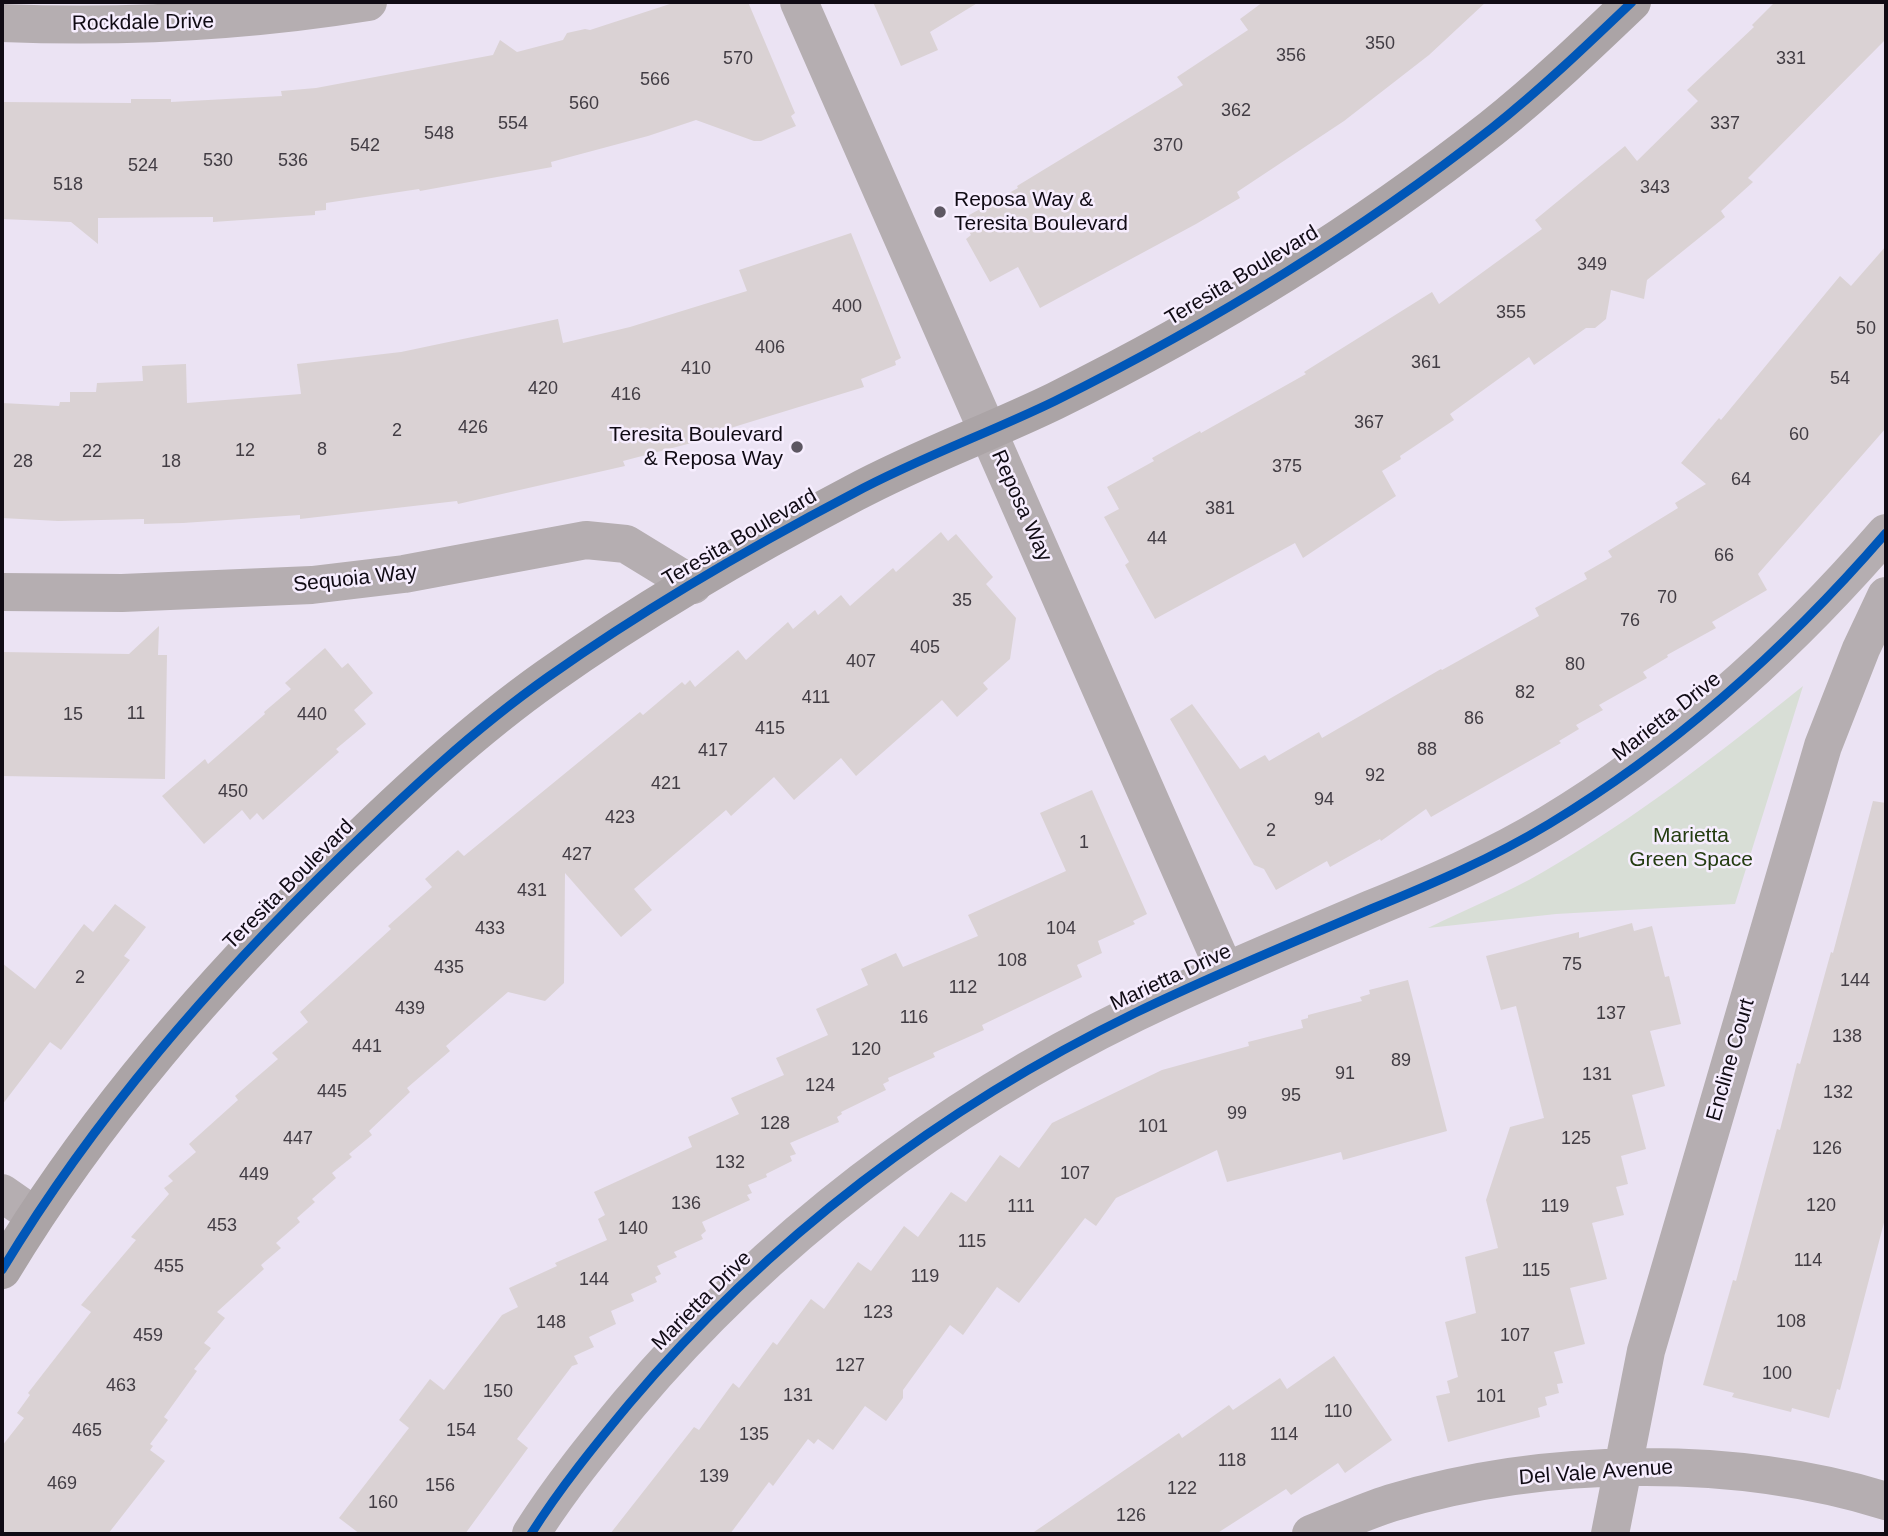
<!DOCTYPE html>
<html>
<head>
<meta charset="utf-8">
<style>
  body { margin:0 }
  #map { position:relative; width:1888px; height:1536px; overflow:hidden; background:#ebe3f3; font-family:Helvetica,sans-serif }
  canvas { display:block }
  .frame { position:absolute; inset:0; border:4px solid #100b14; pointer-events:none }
</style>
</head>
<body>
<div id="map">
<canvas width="1888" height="1536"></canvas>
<div class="frame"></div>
</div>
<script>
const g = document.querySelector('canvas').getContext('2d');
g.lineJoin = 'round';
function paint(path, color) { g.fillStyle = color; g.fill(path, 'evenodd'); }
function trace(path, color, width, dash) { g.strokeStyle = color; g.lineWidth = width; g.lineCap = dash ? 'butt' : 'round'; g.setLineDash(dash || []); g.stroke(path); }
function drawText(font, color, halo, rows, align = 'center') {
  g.font = font + ' Helvetica,sans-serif'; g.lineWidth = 5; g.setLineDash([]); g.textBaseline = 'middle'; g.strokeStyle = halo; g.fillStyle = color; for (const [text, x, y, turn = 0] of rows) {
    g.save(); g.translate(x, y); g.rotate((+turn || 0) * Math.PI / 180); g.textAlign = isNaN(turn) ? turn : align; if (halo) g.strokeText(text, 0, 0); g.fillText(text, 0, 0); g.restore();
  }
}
const green = new Path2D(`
  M1803,686L1735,904L1556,914L1428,928C1466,909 1507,893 1543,872C1636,818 1720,753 1803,686Z`);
const building = new Path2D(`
  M676,2H748L795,113L791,116L796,126L761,141H754L696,120L648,136L551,162L552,167L420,191L419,189L326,203V210L315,211V215L213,222V217L98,218V244L71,222L2,219V102L131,103V99H171V102L282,96L281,91L316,88L493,55L500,40L517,52L563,40L567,33L585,29L590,30Z
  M873,2H979L930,32L938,50L901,66Z
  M1263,2H1486L1429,55L1344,121L1237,192L1240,198L1196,224L1040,308L1018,267L990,282L966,239L971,235L962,219L1018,188L1017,186L1183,85L1177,77L1248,30L1240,19Z
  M1775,2H1886V39L1748,178L1753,182L1721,211L1725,217L1647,280L1644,299L1611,290L1606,319L1595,328H1586L1534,365L1529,357L1450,414L1454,420L1400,456L1401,459L1382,471L1396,496L1303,558L1295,543L1155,619L1125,565L1129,562L1104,517L1119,509L1107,487L1154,461L1152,458L1200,431L1201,433L1306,374L1304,372L1432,292L1439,304L1542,229L1535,220L1625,146L1637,161L1698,101L1687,90L1754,27L1752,25Z
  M851,233L901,358L895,361L896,365L861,379L864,387L698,438L699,441L623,461L625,466L458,504L457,501L300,519V515L183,523L144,524V519L58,521L2,518V403L59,406L60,402H70V392H96L97,383L143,381L142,366L186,364L187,403L301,394L297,364L401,352L558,319L563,343L630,327L747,291L739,270Z
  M1886,246V428L1758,574L1767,590L1712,622L1716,628L1667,655L1668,657L1643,672L1647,678L1599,705L1603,710L1576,725L1579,729L1559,741L1561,743L1431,817L1426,809L1381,841L1380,839L1330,867L1327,861L1276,890L1264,869L1254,865L1170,719L1192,704L1240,769L1265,755L1269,761L1319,732L1322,738L1441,669L1442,670L1539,616L1535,608L1587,579L1584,573L1612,557L1608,551L1678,508L1675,503L1706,484L1681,463L1719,418L1721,420L1840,276L1851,286Z
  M941,532L948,541L956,534L993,577L986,584L1016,618L1010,659L983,683L988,689L957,717L942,700L856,776L841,758L794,800L774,777L731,816L726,810L634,889L652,910L621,937L565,873L564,983L545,1001L508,992L446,1046L450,1051L407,1088L410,1092L369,1131L372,1135L349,1154L352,1157L332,1173L336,1178L312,1199L315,1202L297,1218L300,1222L276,1243L281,1248L261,1265L264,1269L217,1312L225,1318L204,1343L211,1348L194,1369L197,1371L164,1417L168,1420L150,1444L153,1446L150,1450L165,1461L108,1534H2V1446L24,1418L17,1413L30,1395L28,1393L91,1312L81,1305L136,1240L131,1237L169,1194L164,1188L173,1181L168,1176L196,1152L189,1144L238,1100L235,1096L278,1059L272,1053L308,1022L300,1012L391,929L388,926L432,887L425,879L458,850L464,856L640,712L643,715L682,682L685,685L690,680L695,687L738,650L746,660L788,622L793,629L815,610L818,615L841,595L850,606L893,568L896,572Z
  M159,626L158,655H167L165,779L2,776V652L129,654Z
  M325,648L342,668L348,663L373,693L354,710L366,724L336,749L339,752L263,820L257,813L250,820L242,810L204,844L162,796L205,759L208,764L265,714L264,712L291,689L285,683Z
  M1092,790L1147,914L1133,921L1135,924L1098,941L1102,953L1077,965L1082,977L982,1025L984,1030L933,1053L935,1057L888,1078L889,1081L883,1084L886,1090L841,1112L842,1114L837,1117L839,1122L790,1143L796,1154L790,1156L792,1161L766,1174L767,1177L748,1185L752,1193L747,1195L750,1200L702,1222L706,1231L701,1235L703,1239L674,1252L677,1257L657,1266L661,1274L655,1277L657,1282L631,1294L634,1301L611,1311L616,1324L589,1337L594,1347L574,1356L578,1364L572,1366L517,1439L528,1448L465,1534H360L339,1518L409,1428L399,1420L430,1379L444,1390L502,1315L518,1307L509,1288L557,1266L555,1263L607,1240L598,1219L605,1215L594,1192L692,1147L688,1137L739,1114L731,1098L784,1075L776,1058L828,1035L816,1009L868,985L861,969L896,953L903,967L978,936L968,915L1066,871L1040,813Z
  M1873,801L1886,803V1215L1840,1390L1837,1389L1829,1418L1792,1408L1791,1412L1732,1397L1734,1393L1703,1385L1733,1280L1736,1281L1777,1129L1780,1130L1797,1063L1800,1064L1831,952L1833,953Z
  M115,904L146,927L124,956L130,960L61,1050L50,1042L2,1105V963L35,989L84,924L93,932Z
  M1632,923L1634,931L1652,926L1665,977L1669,976L1681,1024L1650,1031L1665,1086L1632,1095L1646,1149L1621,1156L1628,1184L1616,1187L1624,1215L1592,1223L1607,1279L1570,1288L1585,1344L1554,1352L1563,1383L1557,1384L1559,1393L1545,1397L1547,1405L1538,1408L1540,1417L1448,1442L1436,1396L1450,1393L1447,1381L1458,1377L1445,1322L1476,1313L1465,1257L1498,1248L1486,1200L1510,1127L1544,1118L1516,1006L1501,1010L1486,956L1579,932V938Z
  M1408,980L1447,1131L1343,1160L1341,1152L1227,1182L1217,1150L1116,1198L1096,1226L1085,1218L1019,1303L997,1287L963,1335L950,1325L903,1390V1398L886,1421L865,1406L833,1450L818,1439L814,1444L808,1439L773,1486L769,1482L730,1534H610L694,1427L699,1430L733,1383L739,1388L773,1342L777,1345L811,1299L824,1309L858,1262L871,1271L904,1226L918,1237L951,1192L966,1202L1000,1155L1019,1168L1052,1123L1162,1070L1249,1046L1248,1042L1303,1028L1301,1020L1308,1018V1015L1362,1001L1360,997L1370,994L1369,990Z
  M1334,1356L1392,1440L1345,1473L1338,1463L1291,1495L1286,1489L1216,1534H1031L1179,1433L1182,1438L1229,1405L1233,1410L1280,1378L1287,1389Z`);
const street = new Path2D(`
  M799,2L1225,971
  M2,23C127,28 244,22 368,2
  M2,592L122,593L312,585L404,574L586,540L626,544L693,585
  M2,1193L35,1216
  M531,1534C560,1488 595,1445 629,1404C768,1239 942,1107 1135,1013C1213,975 1292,943 1371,909C1432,884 1493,858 1549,824C1677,747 1789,645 1886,533
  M1311,1534C1337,1524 1363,1512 1391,1503C1544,1457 1733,1454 1886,1501
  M1610,1534L1646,1351L1823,746L1861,649L1886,596`);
const secondary = new Path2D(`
  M2,1270C94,1117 213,981 341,856C406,793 473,730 548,677C644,609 749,548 854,493C919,458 989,433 1055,401C1208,325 1357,234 1492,128C1541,89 1587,45 1632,2`);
const cycleway = new Path2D(`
  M2,1270C94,1117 213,981 341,856C406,793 473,730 548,677C644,609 749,548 854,493C919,458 989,433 1055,401C1208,325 1357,234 1492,128C1541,89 1587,45 1632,2
  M531,1534C560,1488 595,1445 629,1404C768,1239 942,1107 1135,1013C1213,975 1292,943 1371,909C1432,884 1493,858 1549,824C1677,747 1789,645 1886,533`);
const markers = [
  [940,212,7,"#5d5762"],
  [797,447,7,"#5d5762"]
];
const numberNames = [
  ["350",1380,44],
  ["356",1291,56],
  ["570",738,59],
  ["331",1791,59],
  ["566",655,80],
  ["560",584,104],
  ["362",1236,111],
  ["554",513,124],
  ["337",1725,124],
  ["548",439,134],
  ["542",365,146],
  ["370",1168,146],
  ["530",218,161],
  ["536",293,161],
  ["524",143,166],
  ["518",68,185],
  ["343",1655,188],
  ["349",1592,265],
  ["400",847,307],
  ["355",1511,313],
  ["50",1866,329],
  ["406",770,348],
  ["361",1426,363],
  ["410",696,369],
  ["54",1840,379],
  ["420",543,389],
  ["416",626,395],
  ["367",1369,423],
  ["426",473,428],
  ["2",397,431],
  ["60",1799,435],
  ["8",322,450],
  ["12",245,451],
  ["22",92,452],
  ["28",23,462],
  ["18",171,462],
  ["375",1287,467],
  ["64",1741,480],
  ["381",1220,509],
  ["44",1157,539],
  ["66",1724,556],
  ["70",1667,598],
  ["35",962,601],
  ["76",1630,621],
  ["405",925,648],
  ["407",861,662],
  ["80",1575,665],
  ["82",1525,693],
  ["411",816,698],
  ["11",136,714],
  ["15",73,715],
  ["440",312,715],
  ["86",1474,719],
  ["415",770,729],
  ["88",1427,750],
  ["417",713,751],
  ["92",1375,776],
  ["421",666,784],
  ["450",233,792],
  ["94",1324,800],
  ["423",620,818],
  ["2",1271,831],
  ["1",1084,843],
  ["427",577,855],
  ["431",532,891],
  ["433",490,929],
  ["104",1061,929],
  ["108",1012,961],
  ["75",1572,965],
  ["435",449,968],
  ["2",80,978],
  ["144",1855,981],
  ["112",963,988],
  ["439",410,1009],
  ["137",1611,1014],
  ["116",914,1018],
  ["138",1847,1037],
  ["441",367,1047],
  ["120",866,1050],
  ["89",1401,1061],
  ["91",1345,1074],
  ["131",1597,1075],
  ["124",820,1086],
  ["445",332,1092],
  ["132",1838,1093],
  ["95",1291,1096],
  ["99",1237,1114],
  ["128",775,1124],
  ["101",1153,1127],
  ["447",298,1139],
  ["125",1576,1139],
  ["126",1827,1149],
  ["132",730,1163],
  ["107",1075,1174],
  ["449",254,1175],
  ["136",686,1204],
  ["120",1821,1206],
  ["111",1021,1207],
  ["119",1555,1207],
  ["453",222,1226],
  ["140",633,1229],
  ["115",972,1242],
  ["114",1808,1261],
  ["455",169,1267],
  ["115",1536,1271],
  ["119",925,1277],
  ["144",594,1280],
  ["123",878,1313],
  ["108",1791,1322],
  ["148",551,1323],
  ["459",148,1336],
  ["107",1515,1336],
  ["127",850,1366],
  ["100",1777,1374],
  ["463",121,1386],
  ["150",498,1392],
  ["131",798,1396],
  ["101",1491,1397],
  ["110",1338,1412],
  ["465",87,1431],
  ["154",461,1431],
  ["135",754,1435],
  ["114",1284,1435],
  ["118",1232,1461],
  ["139",714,1477],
  ["469",62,1484],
  ["156",440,1486],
  ["122",1182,1489],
  ["160",383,1503],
  ["126",1131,1516]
];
const streetNames = [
  ["Rockdale Drive",143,23,-1],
  ["Teresita Boulevard",1242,276,-31],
  ["Reposa Way",1021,506,66],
  ["Teresita Boulevard",740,538,-30],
  ["Sequoia Way",355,579,-6],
  ["Marietta Drive",1667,717,-38],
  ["Teresita Boulevard",289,885,-45],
  ["Marietta Drive",1171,978,-25],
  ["Encline Court",1731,1060,-74],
  ["Marietta Drive",702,1301,-45],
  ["Del Vale Avenue",1596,1473,-4]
];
const poiNames = [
  ["Reposa Way &",954,200],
  ["Teresita Boulevard",954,224],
  ["Teresita Boulevard",783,435,"right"],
  ["& Reposa Way",783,459,"right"]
];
const parkNames = [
  ["Marietta",1691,836],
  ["Green Space",1691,860]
];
paint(green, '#d8ded6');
paint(building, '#dad2d4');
trace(street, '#b5aeb1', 38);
trace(secondary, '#aba4a6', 38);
trace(cycleway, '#0057b8', 9);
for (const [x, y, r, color] of markers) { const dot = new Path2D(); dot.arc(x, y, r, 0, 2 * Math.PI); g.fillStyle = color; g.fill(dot); trace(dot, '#f6edfe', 2.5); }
drawText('18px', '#423d44', null, numberNames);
drawText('21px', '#100b14', '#f6edfe', streetNames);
drawText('21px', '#100b14', '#f6edfe', poiNames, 'left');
drawText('21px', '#243c11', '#f6edfe', parkNames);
</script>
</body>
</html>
